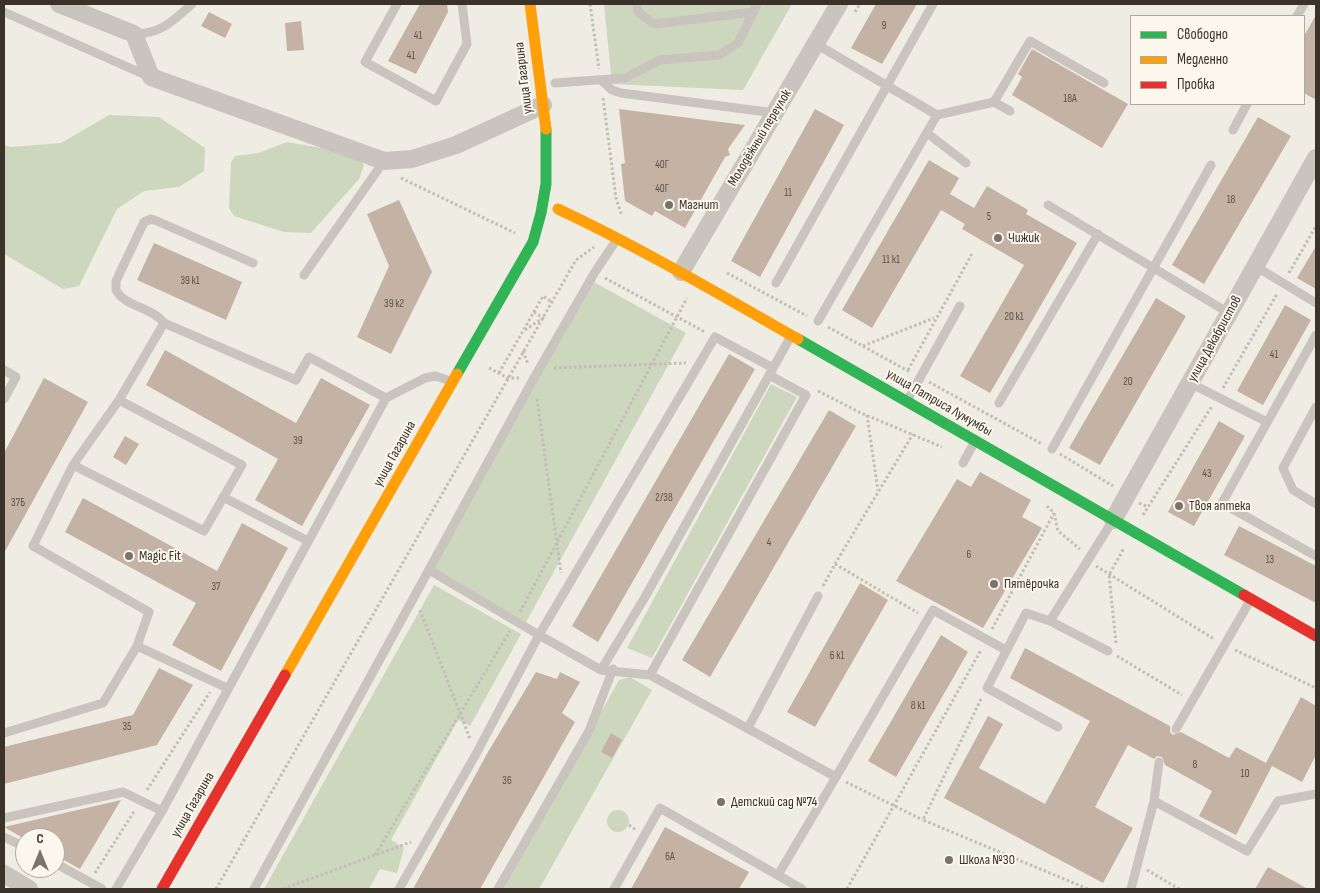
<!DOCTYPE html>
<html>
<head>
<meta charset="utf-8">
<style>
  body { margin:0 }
  #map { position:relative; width:1320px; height:893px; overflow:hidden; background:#efece4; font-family:"Sofia Sans Condensed",sans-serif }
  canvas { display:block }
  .frame { position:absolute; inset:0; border:5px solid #3b322a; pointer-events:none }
  .legend { position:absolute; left:1130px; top:15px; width:175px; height:90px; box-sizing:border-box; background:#fbf7ec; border:1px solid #aea89e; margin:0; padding:6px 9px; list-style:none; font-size:15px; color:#3b322a }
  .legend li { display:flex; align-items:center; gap:10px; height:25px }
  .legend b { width:25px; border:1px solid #aea89e }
  .north { position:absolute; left:15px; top:828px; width:50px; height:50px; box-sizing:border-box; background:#fbf7ec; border:1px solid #aea89e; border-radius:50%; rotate:0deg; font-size:14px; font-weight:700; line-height:20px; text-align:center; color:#3b322a }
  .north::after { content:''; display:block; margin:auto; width:18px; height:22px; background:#7a736b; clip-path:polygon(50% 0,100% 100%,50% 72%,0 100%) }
</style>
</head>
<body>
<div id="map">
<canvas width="1320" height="893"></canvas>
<div class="frame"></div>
<ul class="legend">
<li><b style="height:6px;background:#30b455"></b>Свободно</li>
<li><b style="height:6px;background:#ff9f0a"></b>Медленно</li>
<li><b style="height:6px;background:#e5322d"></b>Пробка</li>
</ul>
<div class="north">С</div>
</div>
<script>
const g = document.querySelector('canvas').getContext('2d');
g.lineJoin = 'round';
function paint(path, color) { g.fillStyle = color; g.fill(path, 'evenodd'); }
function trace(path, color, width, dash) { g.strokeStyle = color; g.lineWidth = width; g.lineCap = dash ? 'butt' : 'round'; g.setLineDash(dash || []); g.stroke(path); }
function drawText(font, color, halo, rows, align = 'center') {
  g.font = font + ' "Sofia Sans Condensed",sans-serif'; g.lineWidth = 4; g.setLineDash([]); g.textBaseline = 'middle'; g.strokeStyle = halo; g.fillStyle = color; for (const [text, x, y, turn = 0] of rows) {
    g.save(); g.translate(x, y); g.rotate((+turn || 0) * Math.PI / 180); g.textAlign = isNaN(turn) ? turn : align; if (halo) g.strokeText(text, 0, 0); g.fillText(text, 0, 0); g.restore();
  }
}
const green = new Path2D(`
  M604,4H792L743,90L612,84Z
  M109,115L159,117L205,148L204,171L179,187L144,191L117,209L79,286L63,289L4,254V145L11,147L61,143Z
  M287,142L355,154L364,165L359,179L311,233L284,232L234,216L229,208L231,162L235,156L258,153Z
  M592,281L686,333L526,622L432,570Z
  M771,384L797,397L652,658L627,648Z
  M434,585L521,634L470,726L458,720L391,840L404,848L397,873L380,869L369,889H264Z
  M630,677L652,690L539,889H502L619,680Z
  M607 821a11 11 0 1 1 22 0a11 11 0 1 1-22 0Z`);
const building = new Path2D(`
  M420,4H447L448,12L416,74L388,61Z
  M876,4H917L882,64L851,48Z
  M209,12L232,24L225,38L201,26Z
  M1316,15V100L1304,93V36Z
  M301,21L304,50L287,51L285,23Z
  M1032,49L1128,104L1102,148L1012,95L1022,77L1018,74Z
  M619,109L745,125L728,149L730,155L725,157L685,228L655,211L652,216L625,201L621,164L625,163Z
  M815,109L844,125L760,277L731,261Z
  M1258,117L1291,136L1204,284L1172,265Z
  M929,160L959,178L950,194L974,208L987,186L1028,210L1026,214L1077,243L990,393L960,376L1024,265L962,229L965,224L941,210L872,328L842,310Z
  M399,200L432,272L391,354L357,337L389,266L367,214Z
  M154,243L242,282L226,320L137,280Z
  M1316,246V289L1297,278Z
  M1156,298L1186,316L1100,465L1069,448Z
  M1285,305L1311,320L1263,405L1237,391Z
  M165,350L296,423L321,378L370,405L302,526L255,500L278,459L146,385Z
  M729,354L755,369L598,642L572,626Z
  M44,378L88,402L4,553V453Z
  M829,410L856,426L710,677L682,660Z
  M1219,421L1245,436L1194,526L1168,512Z
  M125,436L139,444L126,465L113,457Z
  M980,472L1031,500L1022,517L1042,528L983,628L896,581L957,479L971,487Z
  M83,498L217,571L242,523L288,548L221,671L172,645L196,603L65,532Z
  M1239,526L1316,566V603L1224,555Z
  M860,583L888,600L815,727L787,712Z
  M941,635L968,652L896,777L868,761Z
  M1025,648L1170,726V732L1173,735L1181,732L1229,758L1236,747L1266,763L1301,697L1316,706V755L1302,782L1272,766L1236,835L1199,816L1212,791L1165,765L1162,757L1157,756L1154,759L1128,745L1095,807L1133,828L1103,883L944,798L988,716L1003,724L979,768L1045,804L1090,721L1010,678Z
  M159,668L193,685L157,745L4,784V747L133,715Z
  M536,672L557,679L560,672L580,682L562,713L575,722L480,889H413L488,752Z
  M611,733L622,740L612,758L601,752Z
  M121,800L80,869L55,855V838H23L4,827Z
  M665,827L749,872L739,889H631Z
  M1268,867L1308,889H1255Z`);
const path = new Path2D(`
  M590,4L599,69
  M855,12L860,4
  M603,98L616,198L622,216
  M401,178L515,233
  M727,273L807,316
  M1289,273L1316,226
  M605,278L705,332
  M828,327L910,372
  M525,330L543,318L534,312
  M863,346L934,318
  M523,351L528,364
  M489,368L508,378H521
  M554,368L686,363
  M908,370L973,252
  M499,373L543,296L552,302
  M929,382L1042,444
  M1223,388L1277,294
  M818,391L861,413L942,447
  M537,399L561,573
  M867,415L878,491
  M1060,454L1113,486
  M1139,503L1148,507
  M1047,506L1054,513L1058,531L1080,549
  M1143,515L1212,406
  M835,564L913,434
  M1096,566L1214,639
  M823,586L835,564L918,613
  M420,610L470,739
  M520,612L687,298
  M992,629L1054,513
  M1116,643L1109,575L1124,548
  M1235,650L1316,688
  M1117,656L1182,695
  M981,699L923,820L1088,889
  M846,782L923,820
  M147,790L210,692
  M629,825L636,830
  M375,855L510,631
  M1147,870L1179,889
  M95,873L135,810
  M216,889L576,260L594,247
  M283,889L411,842
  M847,889L981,650`);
const lane = new Path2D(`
  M397,4L365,62L436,101L467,44L462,4
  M637,4L638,12L654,24L754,12
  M4,12L150,77
  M1297,16L1304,4
  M134,34C161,34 173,21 192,4
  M816,44L937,115L994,102L1010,111
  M601,80L612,90L621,93L775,113
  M555,83L625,78L660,60L719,55L738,43L757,4
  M994,102L1030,41L1104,83
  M1233,130L1247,104
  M927,133L966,163
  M1048,205L1229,313
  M1255,266L1316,303
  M304,275L384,161
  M776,283L933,4
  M818,321L937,115
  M164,323C152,307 125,307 116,290V281L144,222L151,219L157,221L253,263
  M1316,335L1222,503L1316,556
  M773,368L715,337L539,635L601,670L650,675L836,777L933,610L1006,650
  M4,370L16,377L4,399
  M1190,383L1267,422
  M907,401L960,306
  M999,403L1098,234
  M1316,407L1283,468L1293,490L1316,504
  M1052,449L1211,165
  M963,463L975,441
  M73,465L204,531L242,465L119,400
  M223,497L308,541
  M1050,621L1108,651
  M601,670L645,597L791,336
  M650,675L806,395L769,375
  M227,688L137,646L149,612L33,546L73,465L119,400L164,323L296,380L309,357L386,398
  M1058,727L987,688L1026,613L1050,621L1113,520
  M748,728L818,596
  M1176,729L1251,599
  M4,733L103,703L137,646
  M1154,801L1159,762
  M4,818L123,792L162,811
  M4,837L25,847
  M55,863L102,889
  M778,875L836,777
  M116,889L162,811L386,398L425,378L435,376L451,381
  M254,889L534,378L595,272L617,239
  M399,889L476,754L539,635L429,570
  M498,889L589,731L613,669
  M614,889L660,808L802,889
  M1131,889L1154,801L1247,851L1278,801L1316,794`);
const street = new Path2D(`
  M59,4L134,34L151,77L384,161L412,159L456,145L543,105
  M681,272L839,4
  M1113,520L1316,158
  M4,874L29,889`);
const fast = new Path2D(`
  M798,339L1244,595
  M457,374L533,242L541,213L546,184V129`);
const slow = new Path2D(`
  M530,4L546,129
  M558,209C641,248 719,294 798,339
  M285,675L457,374`);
const jam = new Path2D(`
  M1244,595L1316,636
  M162,889L285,675`);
const markers = [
  [669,205,5,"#7a736b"],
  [998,238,5,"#7a736b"],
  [1179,506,5,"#7a736b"],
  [129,556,5,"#7a736b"],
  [994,584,5,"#7a736b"],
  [721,802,5,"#7a736b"],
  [949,860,5,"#7a736b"]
];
const numberNames = [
  ["9",884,26],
  ["41",418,36],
  ["41",411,56],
  ["18А",1070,99],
  ["40Г",662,165],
  ["40Г",662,189],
  ["11",788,193],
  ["18",1231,200],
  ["5",989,217],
  ["11 к1",891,260],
  ["39 к1",190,281],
  ["39 к2",394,304],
  ["20 к1",1014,317],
  ["41",1274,355],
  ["20",1128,382],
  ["39",298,441],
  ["43",1207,474],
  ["2/38",664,498],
  ["37Б",18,503],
  ["4",769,543],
  ["6",969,555],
  ["13",1270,560],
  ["37",216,587],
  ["6 к1",837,656],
  ["8 к1",918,706],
  ["35",127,727],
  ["8",1195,765],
  ["10",1245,774],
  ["36",507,781],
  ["6А",670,857]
];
const streetNames = [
  ["улица Гагарина",524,78,-97],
  ["Молодёжный переулок",760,138,-59],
  ["улица Декабристов",1215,339,-61],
  ["улица Патриса Лумумбы",939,403,30],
  ["улица Гагарина",395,454,-61],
  ["улица Гагарина",193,805,-60]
];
const poiNames = [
  ["Магнит",679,205],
  ["Чижик",1008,238],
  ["Твоя аптека",1189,506],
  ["Magic Fit",139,556],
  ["Пятёрочка",1004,584],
  ["Детский сад №74",731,802],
  ["Школа №30",959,860]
];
paint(green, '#cdd7be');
paint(building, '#c4b3a5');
trace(path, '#c2bdb5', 3, [2.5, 2.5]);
trace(lane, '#c9c4bd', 9);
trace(street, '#c9c4bd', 18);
trace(fast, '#30b455', 11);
trace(slow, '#ff9f0a', 11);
trace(jam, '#e5322d', 11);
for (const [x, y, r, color] of markers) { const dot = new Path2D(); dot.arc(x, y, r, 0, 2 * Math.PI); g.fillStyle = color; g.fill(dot); trace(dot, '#fbf7ec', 2); }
drawText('11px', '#5d5249', null, numberNames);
drawText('14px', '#3b322a', '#fbf7ec', streetNames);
drawText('14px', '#3b322a', '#fbf7ec', poiNames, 'left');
</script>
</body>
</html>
